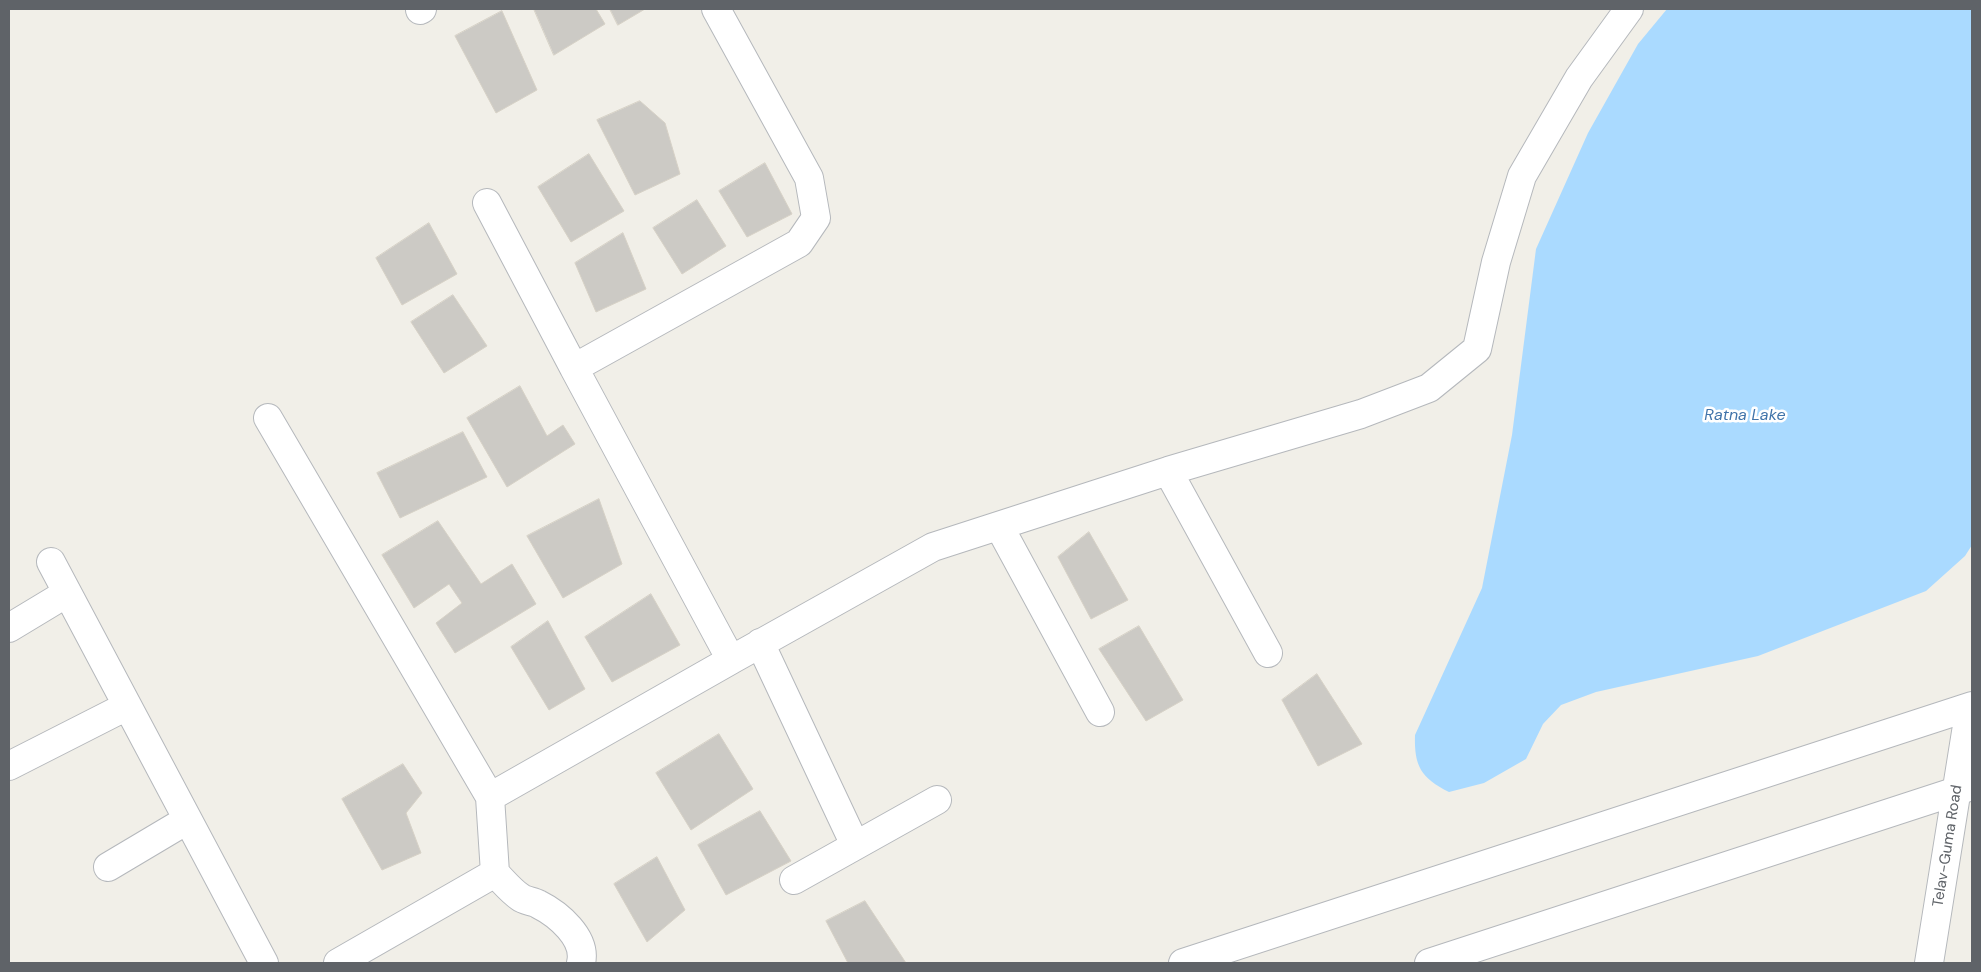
<!DOCTYPE html>
<html>
<head>
<meta charset="utf-8">
<style>
  body { margin:0 }
  #map { position:relative; width:1981px; height:972px; overflow:hidden; background:#f1efe8; font-family:"DM Sans",sans-serif }
  canvas { display:block }
  .frame { position:absolute; inset:0; border:10px solid #5f6368; pointer-events:none }
</style>
</head>
<body>
<div id="map">
<canvas width="1981" height="972"></canvas>
<div class="frame"></div>
</div>
<script>
const g = document.querySelector('canvas').getContext('2d');
g.lineJoin = 'round';
function paint(path, color) { g.fillStyle = color; g.fill(path, 'evenodd'); }
function trace(path, color, width, dash) { g.strokeStyle = color; g.lineWidth = width; g.lineCap = dash ? 'butt' : 'round'; g.setLineDash(dash || []); g.stroke(path); }
function drawText(font, color, halo, rows, align = 'center') {
  g.font = font + ' "DM Sans",sans-serif'; g.lineWidth = 5; g.setLineDash([]); g.textBaseline = 'middle'; g.strokeStyle = halo; g.fillStyle = color; for (const [text, x, y, turn = 0] of rows) {
    g.save(); g.translate(x, y); g.rotate((+turn || 0) * Math.PI / 180); g.textAlign = isNaN(turn) ? turn : align; if (halo) g.strokeText(text, 0, 0); g.fillText(text, 0, 0); g.restore();
  }
}
const water = new Path2D(`
  M1667,9H1972V545L1965,556L1926,591L1758,656L1596,692L1561,705L1543,724L1526,759L1484,783L1449,792C1421,778 1414,766 1415,735L1482,588L1512,435L1536,249L1588,133L1638,44Z`);
const building = new Path2D(`
  M534,9H596L605,24L554,55Z
  M610,9H645L618,25Z
  M502,11L537,90L496,113L455,36Z
  M640,101L665,123L680,174L635,195L597,120Z
  M589,154L624,211L571,242L538,187Z
  M765,163L792,214L747,237L719,191Z
  M697,200L726,246L682,274L653,228Z
  M429,223L457,274L402,305L376,258Z
  M623,233L646,289L596,312L575,263Z
  M453,295L487,346L444,373L411,322Z
  M520,386L547,436L563,425L575,444L507,487L467,418Z
  M463,432L487,477L400,518L377,473Z
  M599,499L622,564L563,598L527,536Z
  M438,521L481,584L512,564L536,604L455,653L436,623L462,603L449,584L414,608L382,555Z
  M1089,532L1128,600L1091,619L1058,557Z
  M651,594L680,645L612,682L585,637Z
  M548,621L585,689L549,710L511,647Z
  M1139,626L1183,700L1146,721L1099,649Z
  M1317,674L1362,744L1318,766L1282,700Z
  M719,734L753,789L691,830L656,773Z
  M403,764L422,793L406,813L421,853L382,870L342,799Z
  M760,811L791,861L726,895L698,845Z
  M657,857L685,910L647,942L614,884Z
  M865,901L906,963H848L826,921Z`);
const minor = new Path2D(`
  M716,9L809,178L816,218L799,243L574,368L731,660L933,547L1168,471L1361,414L1429,388L1477,349L1496,262L1522,176L1579,78L1629,9
  M420,10L422,9
  M487,203L574,368
  M268,418L490,797L495,873L338,963
  M1168,471L1268,653
  M999,526L1100,712
  M51,562L264,963
  M9,628L67,593
  M760,643L855,845
  M9,766L127,706
  M490,797L731,660
  M108,867L187,820
  M495,873C503,881 511,891 520,897C525,901 533,901 538,904C558,914 587,938 581,963
  M794,880L937,800`);
const tertiary = new Path2D(`
  M1183,963L1972,706
  M1429,963L1972,786
  M1929,963L1970,707`);
const streetNames = [
  ["Telav-Guma Road",1948,846,-81]
];
const waterNames = [
  ["Ratna Lake",1745,416]
];
paint(water, '#aadaff');
paint(building, '#cccac5');
trace(building, '#d6d1c6', 1);
trace(minor, '#b5b8bc', 30);
trace(tertiary, '#b5b8bc', 30);
trace(minor, '#fff', 28);
trace(tertiary, '#fff', 28);
drawText('15px', '#5f6368', '#fff', streetNames);
drawText('italic 16px', '#4174aa', '#fff', waterNames);
</script>
</body>
</html>
